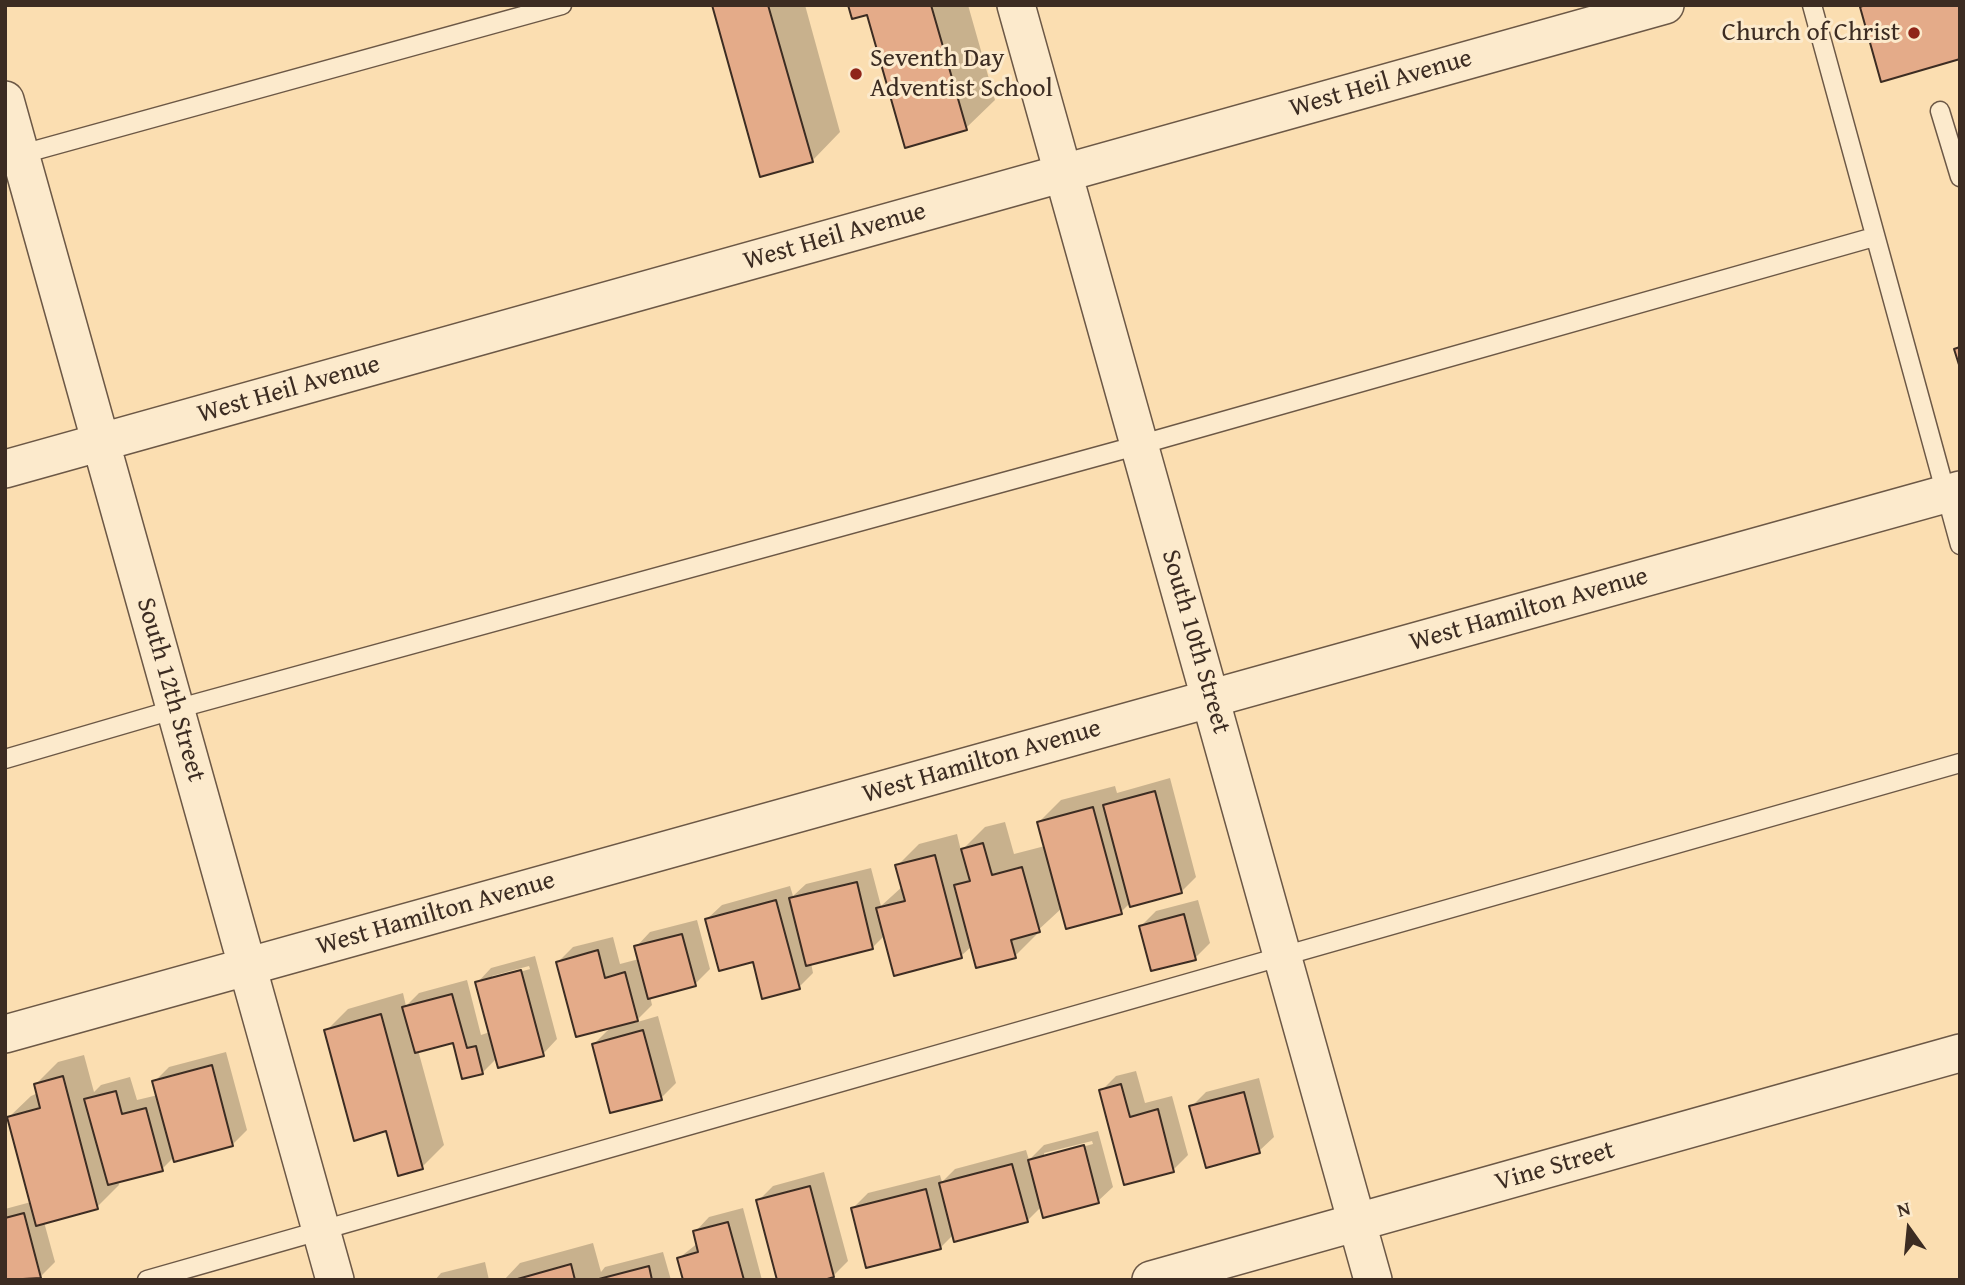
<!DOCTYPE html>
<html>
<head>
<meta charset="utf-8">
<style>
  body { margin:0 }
  #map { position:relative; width:1965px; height:1285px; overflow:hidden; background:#fbdeb1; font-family:"Gentium Book Plus",serif }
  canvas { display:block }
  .frame { position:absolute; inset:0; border:7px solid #3c2c22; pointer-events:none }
  .north { position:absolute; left:1874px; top:1194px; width:70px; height:70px; -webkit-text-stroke:5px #fceacc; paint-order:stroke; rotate:345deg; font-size:19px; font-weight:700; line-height:28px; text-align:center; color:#3c2c22 }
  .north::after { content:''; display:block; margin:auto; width:24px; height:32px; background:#3c2c22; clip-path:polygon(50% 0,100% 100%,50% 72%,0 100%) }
</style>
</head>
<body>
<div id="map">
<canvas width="1965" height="1285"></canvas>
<div class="frame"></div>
<div class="north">N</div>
</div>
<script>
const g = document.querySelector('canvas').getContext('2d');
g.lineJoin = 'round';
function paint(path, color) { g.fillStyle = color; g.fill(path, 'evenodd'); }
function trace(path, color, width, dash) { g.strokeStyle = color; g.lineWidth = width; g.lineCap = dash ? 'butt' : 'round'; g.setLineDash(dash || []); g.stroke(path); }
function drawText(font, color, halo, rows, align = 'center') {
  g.font = font + ' "Gentium Book Plus",serif'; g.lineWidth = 6; g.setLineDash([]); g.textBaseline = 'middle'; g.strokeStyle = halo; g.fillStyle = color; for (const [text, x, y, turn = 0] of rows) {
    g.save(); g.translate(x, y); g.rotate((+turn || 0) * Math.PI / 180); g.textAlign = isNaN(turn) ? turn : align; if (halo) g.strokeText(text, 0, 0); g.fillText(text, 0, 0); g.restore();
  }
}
const shadow = new Path2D(`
  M713,5H805L840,132L812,161Z
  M850,5H968L995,100L966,128L868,13Z
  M1170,778L1196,877L1181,892L1131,902L1121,912L1062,908L1036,932L1037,934L1015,956L972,946L961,956L885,935L872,948L811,963L813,973L799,987L754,960L707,919L722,905L790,886L793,896L806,884L871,868L881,906L903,886L897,866L919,844L957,834L961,851L985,827L1005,822L1014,854L1045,846L1039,822L1061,800L1115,786L1117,793Z
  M1198,900L1210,943L1195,958L1141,926L1156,911Z
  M697,920L710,969L695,984L650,996L652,1005L634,1023L658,1016L676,1083L661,1098L594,1044L612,1026L558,962L573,947L613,937L620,964L639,959L636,947L650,932Z
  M535,956L557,1039L543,1054L497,1058L483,1072L464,1077L454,1041L418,1050L444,1145L422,1167L388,1129L326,1031L348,1009L403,993L406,1006L419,993L467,980L481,1035L490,1032L477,983L491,968ZM529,966L530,969L492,980V976Z
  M226,1052L247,1130L232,1145L174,1157L162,1169L118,1181L119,1185L97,1207L44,1222L55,1262L40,1277L29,1280H5V1209L31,1202L8,1118L31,1096L38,1093L36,1084L58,1062L84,1055L94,1092L101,1085L130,1077L137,1100L158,1095L154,1082L169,1067Z
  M1136,1071L1145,1103L1172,1096L1188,1155L1173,1170L1101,1091L1116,1076Z
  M1259,1078L1274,1137L1259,1151L1191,1107L1206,1092Z
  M1098,1131L1113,1187L1098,1201L1042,1206L1027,1221L954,1234L940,1248L853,1208L868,1193L940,1175L942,1182L955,1169L1026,1150L1029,1160L1044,1145ZM1092,1141L1093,1144L1044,1157V1153Z
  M824,1172L848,1261L833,1276L758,1201L773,1186Z
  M743,1208L762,1280H685L679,1258L698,1243L695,1232L709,1217Z
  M593,1243L601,1272L605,1267L663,1252L671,1280H504L520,1263Z
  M485,1262L489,1280H435L441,1273Z`);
const building = new Path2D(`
  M712,5H768L813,162L760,177Z
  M848,5H931L967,130L905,148L867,15L852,19Z
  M1865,5H1960V59L1881,82L1860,7Z
  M1960,347V368L1954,349Z
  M1155,791L1182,893L1130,907L1103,805Z
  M1093,807L1122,914L1066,929L1037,822Z
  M983,843L992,875L1022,867L1040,932L1011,940L1016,958L976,968L954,885L970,881L961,849Z
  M935,855L962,958L894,976L876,908L905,901L895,865Z
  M857,882L873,949L806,966L789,898Z
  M776,900L800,989L762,999L753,962L719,971L705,919Z
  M1184,914L1196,960L1151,971L1139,926Z
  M682,934L696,986L648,999L634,946Z
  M598,950L605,978L625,972L638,1021L576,1037L556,962Z
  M521,970L544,1056L498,1068L475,982Z
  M452,994L467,1048L476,1046L483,1074L462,1079L453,1043L415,1053L402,1007Z
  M381,1014L423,1169L398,1176L386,1131L354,1141L324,1030Z
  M643,1030L662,1100L610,1113L592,1044Z
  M212,1065L233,1146L174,1162L152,1081Z
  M63,1076L98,1209L36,1226L7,1117L40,1108L34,1084Z
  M1121,1084L1130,1117L1158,1109L1174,1172L1124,1185L1099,1090Z
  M116,1091L122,1114L146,1108L163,1171L108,1185L84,1099Z
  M1244,1092L1260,1153L1206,1168L1189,1106Z
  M1084,1145L1099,1203L1043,1218L1028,1160Z
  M1012,1164L1028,1222L954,1242L939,1183Z
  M810,1186L834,1277L824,1280H777L756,1200Z
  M926,1189L941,1249L866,1268L851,1208Z
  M24,1213L41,1278L5,1280V1218Z
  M728,1222L744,1280H683L677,1258L698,1252L693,1231Z
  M571,1264L575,1280H514Z
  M649,1266L652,1280H595Z`);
const lane = new Path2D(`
  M1812,5L1960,545
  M1940,111L1960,177
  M15,156L562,5
  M5,759L176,709L1139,445L1874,237
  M147,1280L1960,763`);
const street = new Path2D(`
  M1016,5L1373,1280
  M5,100L335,1280
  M5,469L1665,5
  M5,1034L1960,490
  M1151,1280L1960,1053`);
const markers = [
  [1914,33,7,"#8f2418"],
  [856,74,7,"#8f2418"]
];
const poiNames = [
  ["Church of Christ",1900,33],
  ["Seventh Day",870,59,"left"],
  ["Adventist School",870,89,"left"]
];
const streetNames = [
  ["West Heil Avenue",1381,84,-16],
  ["West Heil Avenue",835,237,-16],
  ["West Heil Avenue",289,390,-16],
  ["West Hamilton Avenue",1529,610,-16],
  ["South 10th Street",1195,642,74],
  ["South 12th Street",170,690,74],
  ["West Hamilton Avenue",982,762,-16],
  ["West Hamilton Avenue",436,914,-16],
  ["Vine Street",1555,1167,-16]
];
paint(shadow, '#0003');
paint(building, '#e4ab89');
trace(building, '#3c2c22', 2);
trace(lane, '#6c5846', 21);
trace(street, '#6c5846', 40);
trace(lane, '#fceacc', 18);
trace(street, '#fceacc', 37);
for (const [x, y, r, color] of markers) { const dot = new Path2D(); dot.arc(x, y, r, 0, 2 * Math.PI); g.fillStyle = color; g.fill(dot); trace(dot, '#fceacc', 2.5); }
drawText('26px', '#3c2c22', '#fceacc', poiNames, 'right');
drawText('26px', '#3c2c22', '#fceacc', streetNames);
</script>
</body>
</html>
